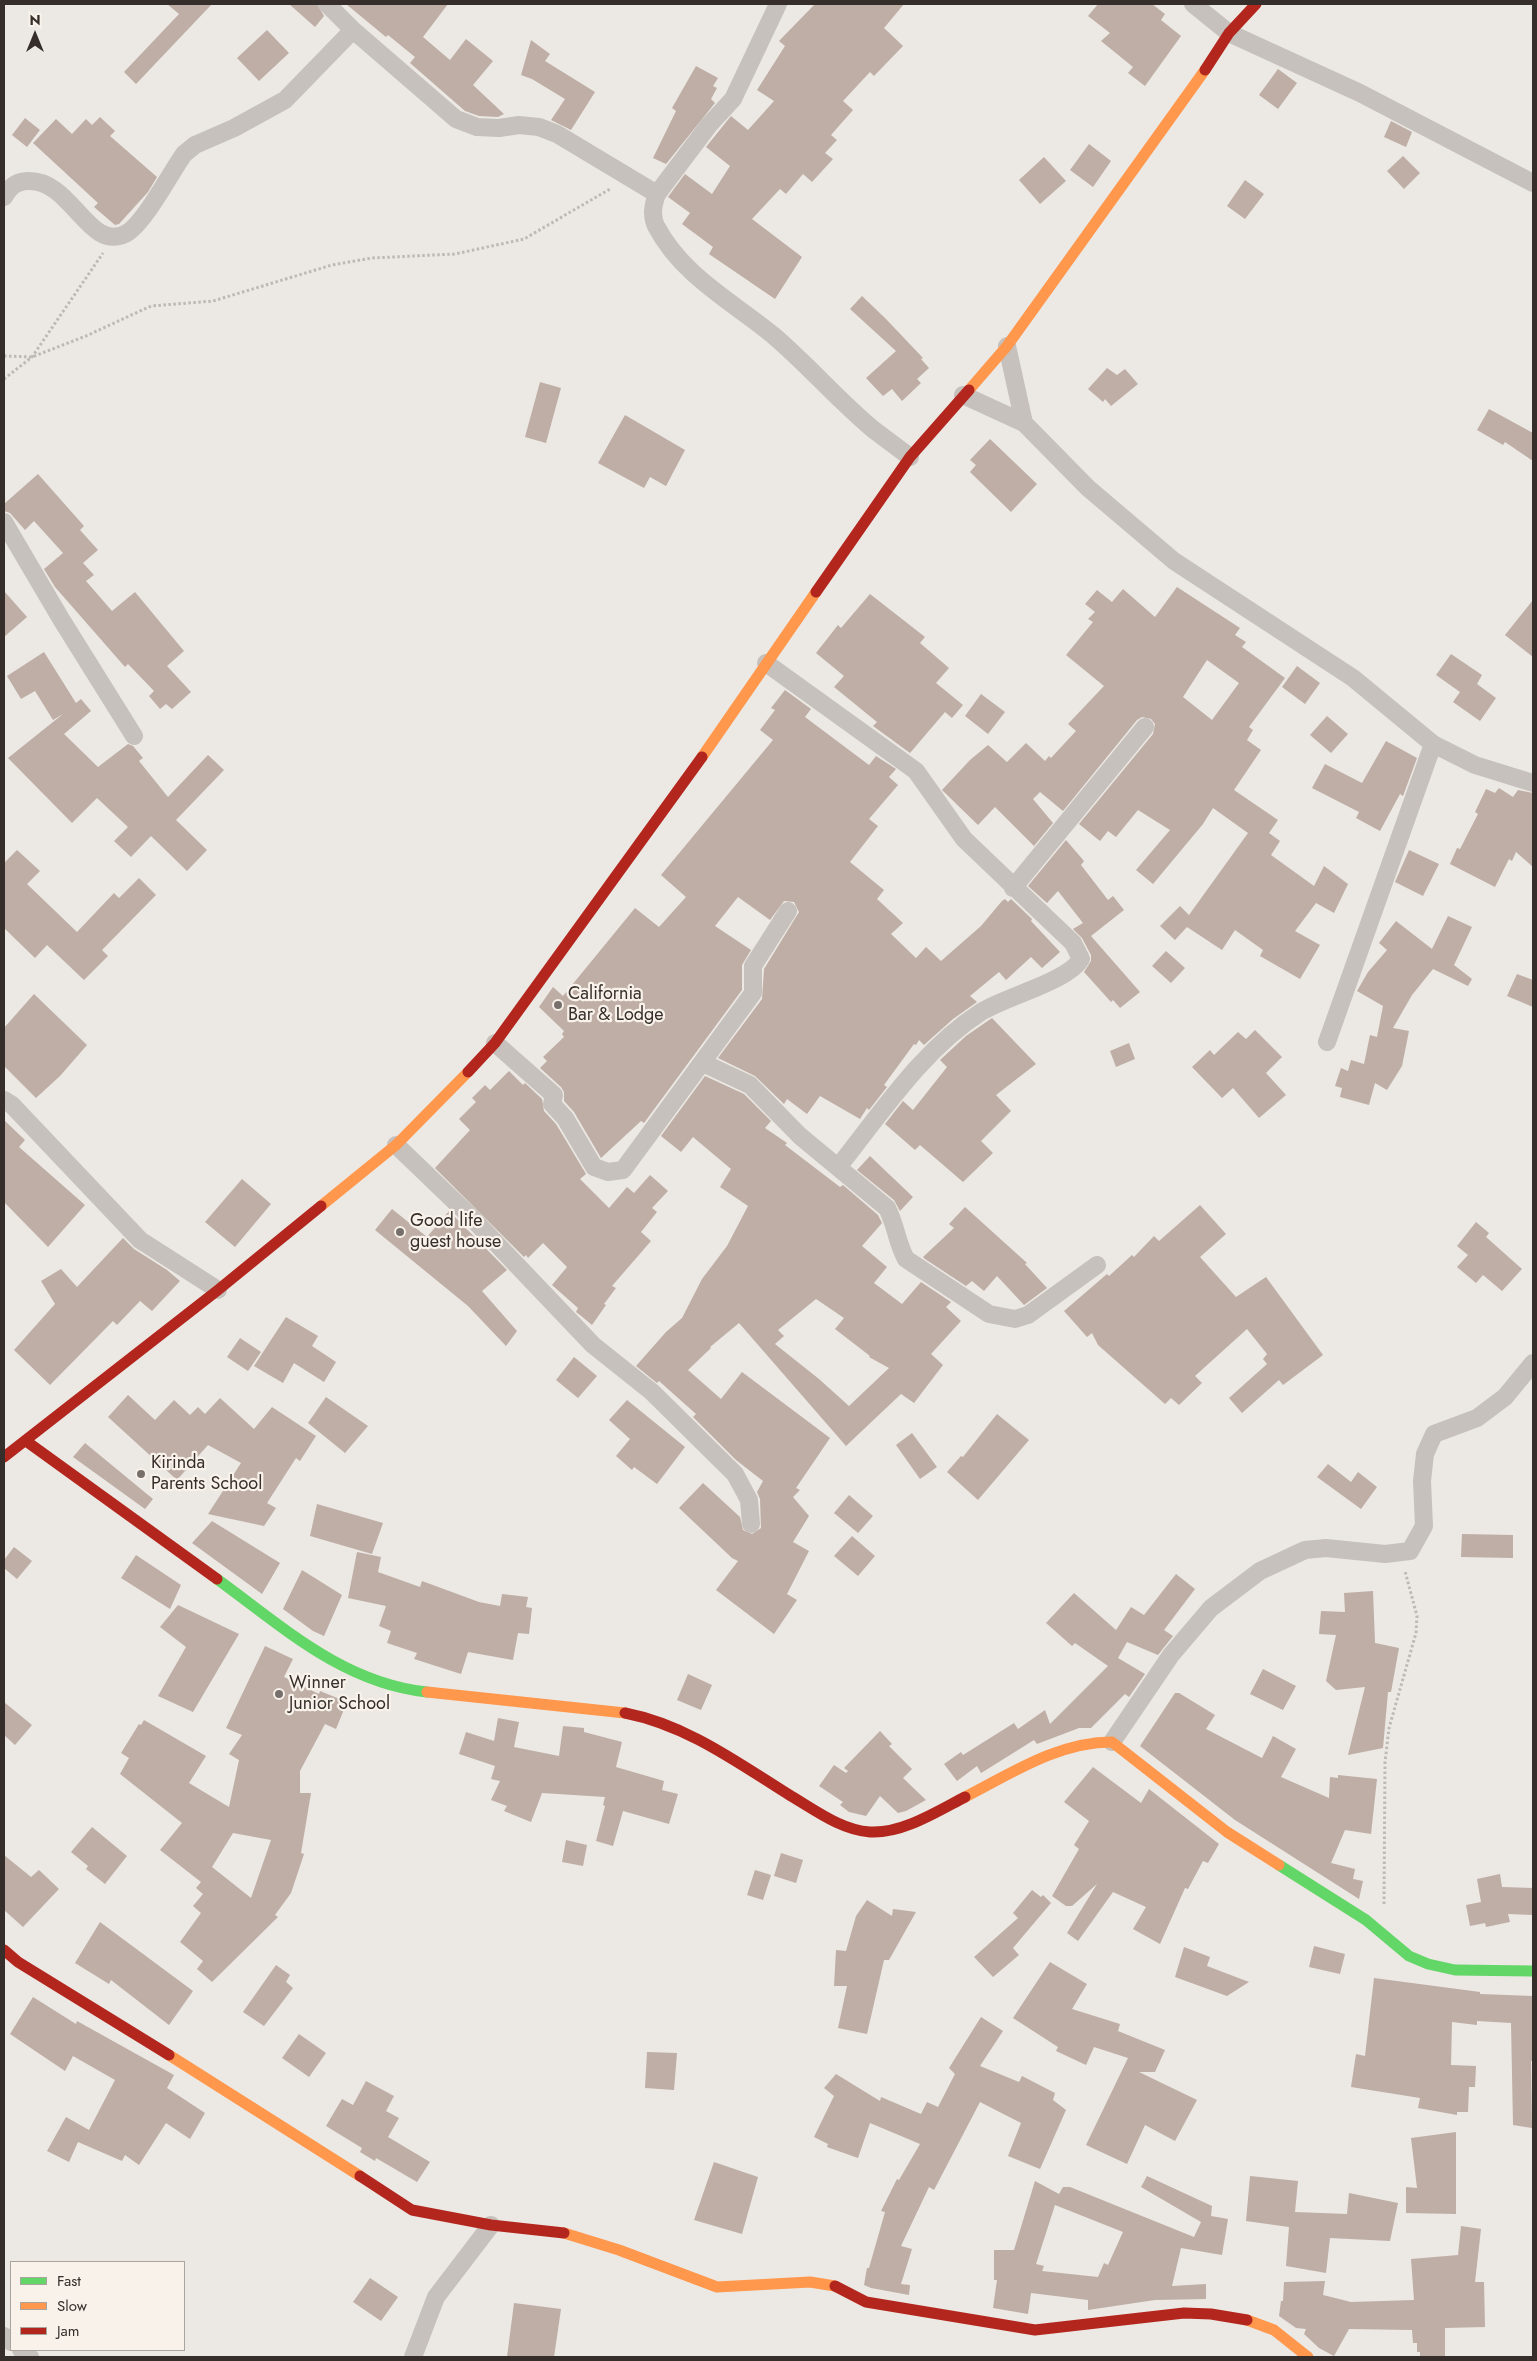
<!DOCTYPE html>
<html>
<head>
<meta charset="utf-8">
<style>
  body { margin:0 }
  #map { position:relative; width:1537px; height:2361px; overflow:hidden; background:#ece8e3; font-family:Jost,sans-serif }
  canvas { display:block }
  .frame { position:absolute; inset:0; border:5px solid #362e2a; pointer-events:none }
  .legend { position:absolute; left:10px; top:2261px; width:175px; height:90px; box-sizing:border-box; background:#f8f2eb; border:1px solid #aaa49e; margin:0; padding:6px 9px; list-style:none; font-size:15px; color:#362e2a }
  .legend li { display:flex; align-items:center; gap:10px; height:25px }
  .legend b { width:25px; border:1px solid #aaa49e }
  .north { position:absolute; left:10px; top:10px; width:50px; height:50px; -webkit-text-stroke:4px #f8f2eb; paint-order:stroke; rotate:0deg; font-size:14px; font-weight:700; line-height:20px; text-align:center; color:#362e2a }
  .north::after { content:''; display:block; margin:auto; width:18px; height:22px; background:#362e2a; clip-path:polygon(50% 0,100% 100%,50% 72%,0 100%) }
</style>
</head>
<body>
<div id="map">
<canvas width="1537" height="2361"></canvas>
<div class="frame"></div>
<ul class="legend">
<li><b style="height:6px;background:#63d668"></b>Fast</li>
<li><b style="height:6px;background:#ff974d"></b>Slow</li>
<li><b style="height:6px;background:#b3261e"></b>Jam</li>
</ul>
<div class="north">N</div>
</div>
<script>
const g = document.querySelector('canvas').getContext('2d');
g.lineJoin = 'round';
function paint(path, color) { g.fillStyle = color; g.fill(path, 'evenodd'); }
function trace(path, color, width, dash) { g.strokeStyle = color; g.lineWidth = width; g.lineCap = dash ? 'butt' : 'round'; g.setLineDash(dash || []); g.stroke(path); }
function drawText(font, color, halo, rows, align = 'center') {
  g.font = font + ' Jost,sans-serif'; g.lineWidth = 4.5; g.setLineDash([]); g.textBaseline = 'middle'; g.strokeStyle = halo; g.fillStyle = color; for (const [text, x, y, turn = 0] of rows) {
    g.save(); g.translate(x, y); g.rotate((+turn || 0) * Math.PI / 180); g.textAlign = isNaN(turn) ? turn : align; if (halo) g.strokeText(text, 0, 0); g.fillText(text, 0, 0); g.restore();
  }
}
const building = new Path2D(`
  M167,4H212L136,84L124,72L179,14Z
  M289,4H317L324,16L315,27Z
  M346,4H448L423,37L450,60L466,39L493,61L473,85L504,114L498,117L479,116L465,111L410,63L415,57L388,35L386,37Z
  M815,4H904L884,28L903,46L874,76L870,72L843,101L853,110L831,135L837,140L825,153L833,159L812,182L803,174L786,194L780,189L752,219L802,257L775,299L709,254L713,247L682,224L690,213L668,197L685,174L712,194L730,166L706,147L731,116L748,130L774,101L757,90L785,46L779,41Z
  M1098,4H1152L1165,14L1161,20L1181,36L1145,86L1128,73L1133,67L1101,41L1110,33L1088,16Z
  M267,30L289,53L259,81L237,58Z
  M531,40L550,54L545,61L595,92L571,130L551,120L565,99L532,79L521,75Z
  M696,66L718,78L713,86L717,88L711,99L715,103L666,164L653,158L676,111L672,108Z
  M1278,69L1297,83L1278,109L1259,95Z
  M100,117L115,131L110,136L157,177L148,192L119,224L115,225L94,207L98,203L33,143L56,119L72,134L86,119L92,125Z
  M25,118L40,130L27,147L12,135Z
  M1391,121L1412,132L1406,147L1384,137Z
  M1089,144L1111,161L1093,187L1070,170Z
  M1403,156L1420,173L1404,189L1387,171Z
  M1044,157L1066,181L1040,204L1019,180Z
  M1245,180L1264,194L1245,219L1227,206Z
  M862,296L886,319L923,358L921,359L929,368L917,379L921,383L902,401L892,389L883,396L866,378L896,351L850,309Z
  M1107,368L1117,375L1125,369L1138,384L1111,406L1105,399L1103,402L1088,389Z
  M540,382L561,388L546,443L525,437Z
  M1489,409L1533,433V461L1505,442L1503,445L1477,430Z
  M625,415L685,450L666,486L650,477L644,488L598,463Z
  M990,439L1037,484L1011,512L970,472L976,465L970,460Z
  M38,474L84,526L80,530L98,550L83,563L94,575L86,581L112,611L135,592L184,651L167,666L191,692L172,709L166,704L160,709L149,696L154,691L128,664L125,667L55,587L44,569L63,553L34,521L25,530L10,513L4,511V504Z
  M1177,587L1240,628L1235,635L1246,642L1242,647L1285,678L1249,727L1253,730L1247,740L1261,750L1234,790L1278,820L1269,833L1280,841L1271,855L1314,886L1324,866L1348,884L1334,913L1316,903L1295,931L1320,945L1300,979L1260,956L1263,950L1235,930L1222,950L1187,927L1175,940L1160,926L1180,906L1189,915L1248,833L1213,808L1203,824L1153,884L1136,870L1170,830L1138,810L1116,837L1108,831L1100,841L1079,824L1153,734L1155,724L1151,719L1142,717L1137,720L1063,811L1040,792L1033,799L1053,823L1034,846L995,807L978,825L942,790L970,760L988,745L1007,762L1026,743L1045,761L1049,756L1051,758L1076,731L1068,724L1104,686L1066,655L1093,622L1088,619L1095,612L1085,604L1097,590L1112,602L1123,589L1155,617ZM1207,660L1239,683L1212,720L1183,697Z
  M4,591L27,617L4,637Z
  M870,594L925,637L920,643L949,668L936,683L963,705L952,718L945,712L910,753L873,726L877,722L834,687L844,676L816,653L838,625L841,628Z
  M1533,600V657L1505,635Z
  M44,652L76,703L81,699L91,711L64,734L98,767L128,744L133,746L143,758L139,761L168,797L208,755L224,770L176,820L207,850L187,871L151,836L131,857L114,841L128,827L97,798L72,823L8,758L63,714L53,720L35,691L21,699L7,676Z
  M1451,654L1482,675L1477,684L1496,698L1480,721L1453,702L1460,692L1436,675Z
  M1297,666L1320,683L1305,704L1282,687Z
  M785,690L811,709L805,717L869,765L876,756L896,769L889,777L898,785L869,819L878,826L850,862L884,890L877,899L903,923L891,934L916,958L926,947L941,961L981,926L1002,901L1005,899L1008,902L1011,899L1032,919L1031,921L1060,952L1042,968L1031,957L1006,980L999,972L970,996L977,1002L953,1019L924,1045L919,1040L916,1045L914,1044L884,1085L887,1087L869,1110L867,1108L860,1119L820,1096L807,1114L787,1099L784,1104L755,1076L718,1058L762,999L764,969L799,912L794,902L784,901L770,920L738,897L715,926L751,950L742,965V990L644,1123L641,1121L601,1158L574,1112L564,1101V1092L561,1087L540,1068L547,1061L543,1057L564,1037L562,1034L564,1031L539,1007L553,987L563,996L635,908L659,927L686,897L661,875L773,740L760,730L775,710L771,708Z
  M981,694L1005,712L988,734L965,716Z
  M1327,716L1348,734L1331,753L1310,735Z
  M1386,741L1417,758L1403,796L1400,794L1380,831L1356,818L1359,812L1312,788L1325,764L1362,783Z
  M1499,788L1513,797L1518,790L1533,793V867L1516,852L1512,861L1509,859L1495,887L1450,864L1457,848L1460,849L1478,814L1475,812L1486,789L1495,793Z
  M1066,840L1084,861L1081,865L1108,900L1113,896L1124,910L1091,936L1140,992L1120,1008L1113,1000L1111,1002L1084,972L1091,961V955L1082,938L1073,929L1083,923L1058,891L1047,903L1028,886Z
  M17,850L40,871L27,884L77,932L114,893L119,898L139,878L156,895L102,950L108,956L84,980L47,945L35,958L4,928V863Z
  M1409,850L1439,864L1423,896L1395,882Z
  M1448,916L1472,927L1454,965L1472,979L1468,986L1433,969L1412,995L1393,1028L1409,1031L1402,1066L1387,1090L1375,1083L1369,1105L1340,1097L1342,1088L1335,1086L1341,1068L1348,1071L1351,1060L1364,1064L1370,1035L1377,1037L1383,1006L1357,991L1368,972L1387,950L1379,943L1396,921L1432,949Z
  M1166,951L1185,968L1171,983L1152,966Z
  M1517,974L1533,980V1007L1507,996Z
  M34,994L87,1045L60,1076L36,1098L4,1066V1028Z
  M992,1018L1036,1064L996,1095L1011,1111L981,1141L993,1153L963,1182L920,1145L915,1150L885,1124L903,1101L913,1110L947,1067L940,1060L966,1036Z
  M1255,1030L1282,1057L1266,1073L1286,1095L1259,1118L1233,1088L1222,1098L1192,1067L1210,1050L1214,1055L1238,1032L1246,1039Z
  M1129,1043L1135,1059L1116,1067L1110,1051Z
  M509,1071L523,1085L525,1083L542,1099L544,1111L556,1124L586,1174L580,1179L609,1208L627,1187L634,1193L650,1175L668,1191L652,1208L657,1212L641,1232L651,1241L612,1286L616,1288L604,1304L606,1305L592,1325L580,1315L576,1312L578,1308L552,1285L567,1267L543,1243L528,1258L526,1255L524,1257L435,1168L470,1130L459,1119L476,1102L472,1098L485,1085L490,1090Z
  M705,1076L744,1094L771,1121L765,1128L787,1143L785,1145L840,1187L843,1185L878,1215L882,1223L862,1246L887,1267L874,1283L902,1304L921,1282L951,1302L946,1307L961,1321L931,1354L943,1365L914,1403L901,1394L846,1446L739,1323L710,1347L711,1348L688,1370L721,1399L742,1372L830,1438L796,1488L800,1490L793,1497L809,1516L793,1542L809,1551L787,1594L797,1600L774,1634L716,1590L738,1561L732,1558L679,1508L703,1483L740,1517L743,1530L752,1534L761,1528L760,1499L757,1492L763,1481L736,1460L693,1417L696,1414L659,1381L657,1383L636,1366L666,1332L682,1318L702,1279L727,1246L748,1206L720,1187L731,1169L693,1137L681,1152L661,1136ZM816,1299L844,1318L835,1329L870,1356L869,1357L889,1368L849,1406L819,1379L775,1344L784,1336L778,1330Z
  M4,1120L25,1140L19,1147L85,1205L48,1247L4,1202Z
  M870,1156L913,1197L900,1211L894,1200L857,1170Z
  M242,1179L271,1204L235,1247L205,1222Z
  M1200,1205L1226,1234L1200,1257L1236,1297L1266,1277L1323,1355L1283,1385L1279,1380L1242,1413L1229,1398L1267,1364L1263,1359L1267,1354L1247,1329L1195,1376L1202,1383L1179,1405L1171,1398L1165,1404L1098,1345L1092,1333L1087,1337L1064,1311L1107,1274L1109,1276L1132,1255L1134,1257L1154,1236L1159,1241Z
  M965,1207L1027,1263L1025,1264L1047,1288L1024,1305L997,1276L984,1291L972,1281L966,1286L925,1259L923,1257L954,1228L949,1224Z
  M392,1209L427,1237L449,1211L507,1270L482,1291L517,1331L506,1346L468,1306L375,1230Z
  M1476,1222L1489,1233L1486,1237L1522,1269L1502,1291L1483,1275L1476,1283L1457,1267L1468,1255L1457,1246Z
  M123,1238L134,1249L167,1270L180,1281L152,1311L140,1301L117,1325L113,1321L50,1385L14,1350L55,1304L41,1281L61,1269L77,1287Z
  M286,1317L318,1336L312,1346L336,1362L324,1382L294,1363L283,1383L254,1366Z
  M240,1338L261,1352L248,1371L227,1357Z
  M574,1357L597,1376L578,1398L556,1380Z
  M128,1395L155,1420L174,1400L190,1415L198,1407L205,1414L220,1398L254,1429L272,1407L316,1436L300,1461L296,1458L267,1503L276,1508L264,1526L208,1514L241,1463L208,1445L177,1480L108,1417Z
  M326,1397L368,1426L345,1453L308,1423Z
  M627,1400L685,1447L657,1484L634,1467L632,1470L616,1456L630,1439L609,1420Z
  M997,1414L1029,1440L978,1500L947,1472L961,1456L963,1457Z
  M912,1433L937,1467L920,1479L896,1445Z
  M85,1443L153,1499L145,1509L73,1457Z
  M1328,1464L1351,1482L1358,1472L1377,1487L1361,1509L1317,1477Z
  M849,1495L873,1516L858,1533L834,1513Z
  M317,1504L383,1523L372,1554L310,1536Z
  M212,1521L280,1563L262,1594L192,1543Z
  M1462,1534L1513,1535V1558L1461,1557Z
  M852,1536L875,1556L858,1576L834,1556Z
  M14,1547L32,1561L17,1579L4,1568V1560Z
  M357,1552L381,1557L378,1572L420,1587L422,1581L479,1602L500,1606L502,1594L528,1597L526,1607L532,1608L529,1634L518,1633L513,1660L468,1652L461,1674L414,1659L417,1653L387,1643L391,1631L379,1626L386,1606L348,1598Z
  M136,1555L181,1585L170,1609L121,1578Z
  M302,1570L342,1595L324,1636L313,1631L283,1609Z
  M1176,1574L1195,1589L1164,1630L1173,1636L1158,1655L1127,1642L1118,1658L1145,1674L1129,1697L1125,1694L1091,1728H1079L1037,1744L1034,1740L986,1770L981,1773L977,1766L957,1781L944,1764L961,1752L963,1755L1014,1723L1018,1729L1045,1710L1050,1724L1108,1666L1075,1643L1072,1646L1046,1623L1074,1593L1116,1630L1131,1607L1144,1615Z
  M1373,1591L1375,1643L1399,1648L1391,1692H1388L1383,1748L1348,1755L1365,1687L1336,1690L1326,1681L1336,1635L1319,1634L1321,1611L1345,1612L1344,1593Z
  M178,1605L239,1634L193,1712L158,1696L186,1647L160,1627Z
  M265,1646L293,1659L284,1677L319,1694L320,1691L347,1702L336,1729L325,1724L300,1771V1793H311L301,1853L304,1854L291,1893L275,1915L278,1917L212,1982L197,1969L203,1961L180,1942L201,1913L193,1906L203,1894L196,1888L201,1882L160,1850L182,1823L120,1774L129,1758L121,1753L139,1724L141,1725L144,1720L206,1756L189,1783L229,1807L239,1760L229,1754L242,1735L226,1728ZM233,1833L271,1840L251,1898L212,1867Z
  M1263,1669L1296,1686L1283,1710L1250,1694Z
  M688,1674L712,1685L701,1710L677,1700Z
  M1175,1693H1179L1215,1715L1206,1729L1262,1758L1273,1736L1296,1749L1281,1777L1329,1798L1330,1777L1338,1778V1775L1377,1779L1371,1834L1345,1830L1331,1863L1355,1869L1353,1879L1363,1881L1359,1899L1235,1820L1140,1746Z
  M4,1702L32,1725L15,1745L4,1735Z
  M498,1718L519,1722L514,1747L559,1756L563,1726L584,1728V1732L622,1742L616,1767L664,1781L662,1790L678,1794L669,1824L623,1811L613,1846L596,1841L605,1806L603,1805L605,1797L542,1793L531,1822L504,1811L507,1806L491,1800L500,1781L491,1779L495,1766L459,1754L466,1732L494,1741Z
  M880,1731L892,1744L889,1746L912,1769L903,1778L926,1800L906,1811L898,1813L880,1796L866,1816L849,1812L840,1805L843,1802L819,1786L834,1765L846,1773L848,1771L844,1768Z
  M1093,1767L1141,1803L1149,1789L1219,1844L1208,1863L1203,1861L1188,1889L1185,1888L1160,1944L1133,1929L1146,1907L1113,1892L1078,1941L1067,1933L1097,1884L1072,1906H1066L1052,1896L1079,1849L1074,1845L1089,1821L1064,1802Z
  M92,1827L127,1856L105,1884L86,1869L88,1866L71,1852Z
  M566,1840L587,1845L583,1866L562,1862Z
  M781,1853L803,1860L796,1883L774,1876Z
  M4,1855L31,1877L39,1870L59,1889L23,1927L4,1910Z
  M755,1870L771,1875L763,1900L747,1895Z
  M1500,1874L1502,1887L1533,1888V1915L1508,1914L1510,1922L1486,1927L1485,1923L1470,1926L1466,1905L1481,1902L1477,1879Z
  M1032,1890L1041,1897L1043,1895L1051,1903L1013,1948L1019,1955L993,1977L974,1957L1018,1918L1013,1913Z
  M867,1900L892,1916L893,1909L916,1912L889,1960H884L867,2034L838,2028L847,1986H834L836,1950L846,1951L856,1916Z
  M100,1922L193,1991L169,2025L111,1980L109,1984L75,1963Z
  M1314,1946L1345,1954L1340,1974L1309,1967Z
  M1184,1947L1210,1957L1207,1966L1249,1982L1227,1996L1175,1977Z
  M1050,1962L1087,1984L1072,2009L1120,2024L1118,2031L1165,2050L1155,2072H1139L1197,2100L1175,2141L1145,2125L1127,2164L1086,2145L1128,2058L1094,2047L1086,2065L1056,2051L1058,2047L1013,2018Z
  M276,1965L290,1975L286,1982L293,1988L264,2026L243,2012Z
  M1374,1978L1480,1992V1994L1533,1996V2061H1531L1532,2128L1513,2125L1511,2023L1477,2021V2025L1452,2022L1451,2065L1476,2066L1475,2087H1469L1468,2112H1457V2115L1418,2108L1420,2098L1351,2087L1356,2054L1365,2056Z
  M33,1997L76,2024L77,2021L174,2075L167,2088L205,2113L190,2139L166,2123L139,2165L125,2155L122,2161L78,2142L69,2162L47,2151L66,2117L89,2130L115,2080L73,2056L65,2071L10,2034Z
  M981,2017L1003,2031L980,2066L1019,2082L1022,2076L1055,2093L1053,2100L1066,2110L1040,2169L1008,2156L1021,2123L980,2102L934,2190L929,2187L901,2246L912,2249L901,2284L910,2285L909,2295L871,2288L864,2285L867,2268H869L885,2212L881,2211L897,2179L899,2180L920,2144L870,2123L858,2158L827,2147L828,2144L814,2137L834,2096L824,2088L836,2074L880,2101L881,2097L921,2114L927,2102L938,2107L955,2074L949,2068Z
  M299,2034L326,2053L309,2077L282,2058Z
  M647,2052L677,2053L674,2090L645,2088Z
  M366,2081L394,2096L386,2111L399,2118L388,2137L430,2162L417,2182L376,2158L375,2161L360,2152L362,2148L326,2126L342,2099L353,2105Z
  M1456,2132V2214L1406,2213V2187L1417,2188L1411,2138Z
  M714,2162L758,2177L742,2234L694,2220Z
  M1147,2176L1212,2206L1211,2216L1228,2219L1222,2255L1181,2248L1172,2286L1206,2284V2299L1155,2300L1088,2310V2300L1031,2293L1028,2314L993,2308L997,2280H994V2250H1014L1035,2181L1059,2194L1063,2187H1070L1194,2237L1201,2222L1141,2187ZM1055,2205L1123,2232L1108,2265L1104,2263L1098,2277L1042,2271L1044,2266L1036,2264Z
  M1250,2176L1298,2181L1295,2212L1347,2214L1349,2193L1398,2203L1390,2241L1330,2238L1326,2273L1286,2266L1289,2227L1246,2221Z
  M1461,2226L1481,2229L1475,2282H1484L1485,2327L1445,2328V2357H1420V2352H1417V2343H1413L1412,2330L1349,2329L1334,2356L1319,2348L1304,2334L1306,2329L1296,2328L1279,2316L1281,2301H1283L1284,2282L1325,2281L1323,2295L1351,2302L1414,2300L1411,2259L1458,2255Z
  M370,2278L398,2297L381,2321L353,2302Z
  M514,2303L561,2309L554,2357H507Z`);
const path = new Path2D(`
  M4,356L32,357L86,336L151,306L213,301L332,265L372,258L455,254L524,239L610,189
  M4,379L32,357L103,253
  M1384,1904L1385,1762L1389,1728L1416,1633L1417,1616L1405,1571`);
const street = new Path2D(`
  M327,4L353,30L456,119L477,127L499,128L519,125L539,127L557,134L657,194
  M778,4L733,99L709,125L657,194C653,205 651,215 656,226C682,276 733,302 774,336C809,366 839,401 874,430C886,439 898,448 910,457
  M1193,4L1229,33L1360,93L1533,183
  M4,197C10,187 15,182 27,181C71,178 88,252 125,234C143,226 171,172 184,154L195,145L234,128L285,100L353,30
  M1007,346L1024,423
  M963,395L1024,423L1088,488L1174,561L1353,678L1433,744L1475,765L1533,783
  M4,522L61,619L134,736
  M766,663L916,771L964,839L1073,943L1081,959C1069,981 1004,997 981,1012C922,1050 882,1112 839,1166
  M1013,888L1145,727
  M1327,1042L1433,744
  M495,1043L554,1095L552,1104L565,1118L594,1167L608,1172L623,1170L753,993V966L788,911
  M703,1063L750,1085L800,1136L887,1208C896,1225 897,1243 906,1259L989,1314L1015,1319L1028,1315L1097,1265
  M4,1100L12,1105L140,1240L218,1290
  M396,1145L472,1218L593,1345L652,1392L735,1474L749,1500L751,1524
  M1112,1742L1171,1655L1211,1608L1260,1571L1305,1550L1326,1548L1385,1554L1410,1551L1424,1526L1422,1481L1425,1454L1434,1434L1477,1418L1505,1397L1533,1363
  M4,2336L11,2342
  M21,2350L30,2357
  M413,2357L436,2297L491,2225`);
const fast = new Path2D(`
  M217,1579C283,1627 343,1683 427,1692
  M1279,1865L1366,1920L1409,1956L1428,1964L1455,1970L1533,1971`);
const slow = new Path2D(`
  M969,390L1007,346L1205,70
  M702,757L816,592
  M321,1206L396,1145L468,1072
  M427,1692L625,1713
  M965,1797C1012,1773 1058,1742 1112,1742L1227,1832L1279,1865
  M169,2055L360,2176
  M564,2233L619,2250L717,2287L810,2282L835,2286
  M1247,2320L1274,2330L1308,2357`);
const jam = new Path2D(`
  M1205,70L1229,33L1256,4
  M816,592L910,457L969,390
  M468,1072L495,1043L702,757
  M26,1441L217,1579
  M4,1457L218,1290L321,1206
  M625,1713C687,1725 738,1763 791,1796C815,1810 841,1830 870,1832C902,1834 938,1811 965,1797
  M4,1950L18,1962L169,2055
  M360,2176L412,2210L491,2225L564,2233
  M835,2286L866,2302L1035,2330L1184,2313L1211,2314L1247,2320`);
const markers = [
  [558,1005,5,"#766f6b"],
  [400,1232,5,"#766f6b"],
  [141,1474,5,"#766f6b"],
  [279,1694,5,"#766f6b"]
];
const poiNames = [
  ["California",568,995],
  ["Bar & Lodge",568,1016],
  ["Good life",410,1222],
  ["guest house",410,1243],
  ["Kirinda",151,1464],
  ["Parents School",151,1485],
  ["Winner",289,1684],
  ["Junior School",289,1705]
];
paint(building, '#beaea6');
trace(path, '#beb9b5', 3, [2.5, 2.5]);
trace(street, '#c6c1bc', 18);
trace(fast, '#63d668', 11);
trace(slow, '#ff974d', 11);
trace(jam, '#b3261e', 11);
for (const [x, y, r, color] of markers) { const dot = new Path2D(); dot.arc(x, y, r, 0, 2 * Math.PI); g.fillStyle = color; g.fill(dot); trace(dot, '#f8f2eb', 2); }
drawText('18px', '#362e2a', '#f8f2eb', poiNames, 'left');
</script>
</body>
</html>
